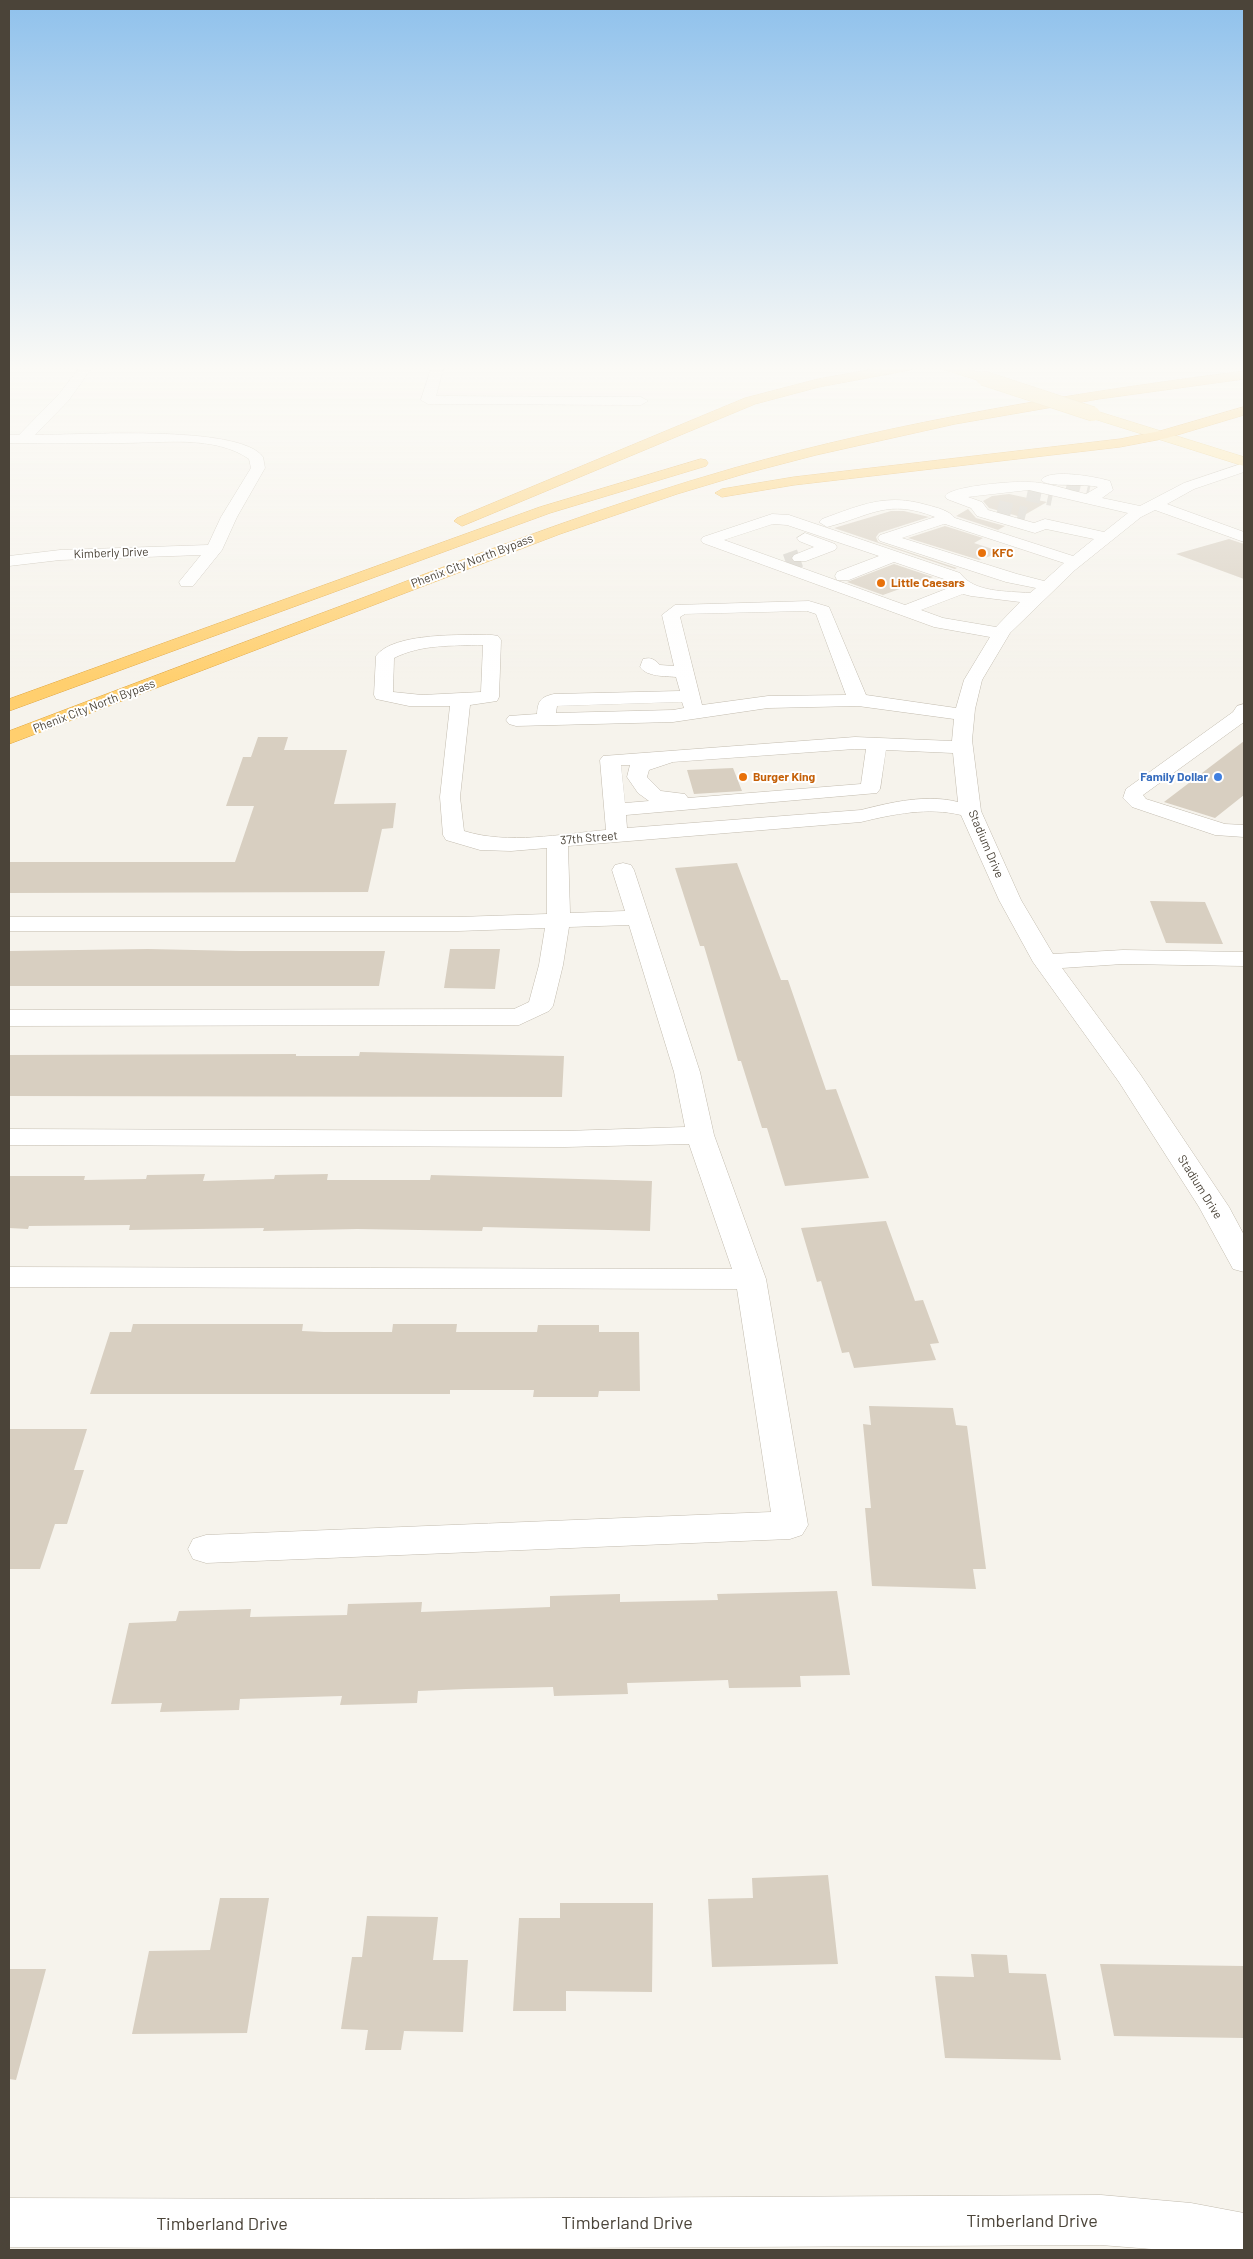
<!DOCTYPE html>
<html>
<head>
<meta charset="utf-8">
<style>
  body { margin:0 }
  #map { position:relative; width:1253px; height:2259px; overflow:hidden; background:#f6f3ec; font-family:Barlow,sans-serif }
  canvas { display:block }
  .frame { position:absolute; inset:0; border:10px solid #4b4439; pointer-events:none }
</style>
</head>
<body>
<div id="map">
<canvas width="1253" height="2259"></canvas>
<div class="frame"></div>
</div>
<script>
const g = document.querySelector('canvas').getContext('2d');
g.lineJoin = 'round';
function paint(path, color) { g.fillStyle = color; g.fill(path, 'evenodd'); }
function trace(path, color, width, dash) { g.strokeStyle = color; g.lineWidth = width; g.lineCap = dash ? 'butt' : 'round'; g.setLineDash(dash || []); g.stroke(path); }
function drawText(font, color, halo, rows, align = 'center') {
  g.font = font + ' Barlow,sans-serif'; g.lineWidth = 4; g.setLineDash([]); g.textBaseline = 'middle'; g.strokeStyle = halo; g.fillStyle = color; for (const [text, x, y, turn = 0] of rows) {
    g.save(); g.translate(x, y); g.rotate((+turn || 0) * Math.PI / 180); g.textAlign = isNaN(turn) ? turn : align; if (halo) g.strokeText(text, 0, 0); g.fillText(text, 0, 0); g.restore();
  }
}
const building = new Path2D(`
  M1009,494L1047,502L1021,517L989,508L983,501L992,496Z
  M968,509L976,518L1005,526L998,530L956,516Z
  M891,511H904L929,517L879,533L876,537L878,542L957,568L955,569L834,528Z
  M945,526L983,538L974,543L1002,552L979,560L908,538Z
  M1229,539L1244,544V579L1176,554Z
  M894,564L933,577L883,595L847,582Z
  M258,737H288L284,750H347L334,804L396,803L393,828L382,829L368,892L9,893V862H235L254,806H226L243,757H251Z
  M1244,741V795L1215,818L1164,802Z
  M733,768L742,791L694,794L687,770Z
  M737,863L781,980H788L826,1090L836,1089L869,1178L785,1186L767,1128H762L741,1061H738L704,946H700L675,868Z
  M1150,901L1205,902L1223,944L1166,943Z
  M148,949L241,951H385L379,986H9V951Z
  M450,949H500L495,989L444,988Z
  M360,1052L564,1056L562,1097L9,1096V1055L296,1054V1056H359Z
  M205,1174L203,1181L274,1179L275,1175L328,1174L327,1180H430L431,1175L652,1181L650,1231L483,1227L482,1231L357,1229L263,1231L264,1228L129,1230L130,1225L29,1226L28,1229L9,1228V1176H85L84,1180L146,1179L147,1175Z
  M886,1221L915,1301L923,1300L939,1343L930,1344L936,1360L854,1368L849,1352L842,1353L821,1281L817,1282L801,1228Z
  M133,1324H303L302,1331L324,1332H392L393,1324H457L456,1332H537L538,1325H599V1332H639L640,1391H599L598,1397H533L534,1390H450V1394H90L110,1332H131Z
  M869,1406L953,1408L956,1425L967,1426L986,1569H973L976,1589L872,1586L865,1508H871L863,1424L871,1425Z
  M9,1429H87L74,1470H84L67,1524H55L40,1569H9Z
  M837,1591L850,1675L800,1676L801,1687L729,1688L728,1680L627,1683L628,1694L554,1696L553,1687L466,1689L418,1691L417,1703L340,1705L342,1696L240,1699L239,1710L160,1712L162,1703L111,1704L129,1623L176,1621L179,1611L251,1609L250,1617L347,1615L348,1604L422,1602L421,1612L550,1607V1596L620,1594V1602L718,1600L717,1594Z
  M828,1875L838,1964L712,1967L708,1899L753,1898L752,1878Z
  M220,1898H269L247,2033L132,2034L149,1951L210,1950Z
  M560,1903H653L652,1992L566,1991V2011H513L519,1918H560Z
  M367,1916L438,1917L433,1960H468L463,2032L404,2031L401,2050H365L368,2030L341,2029L352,1957H362Z
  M971,1954L1007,1955L1009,1973L1046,1974L1061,2060L945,2058L935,1976L974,1977Z
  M1100,1964L1244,1966V2038L1114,2036Z
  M9,1969H46L16,2080L9,2079Z`);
const minorTunnelFar1 = new Path2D(`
  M1067,483L1090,488
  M1027,494L1052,499
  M998,507L1026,514`);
const minorTunnel = new Path2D(`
  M786,563L800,558`);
const minor = new Path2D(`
  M81,366H93L69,400L35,435C77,435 240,424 263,457L265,468L237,517L222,550L193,586H181L179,582L201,555L60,560L9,566V556L60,550L208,545L221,517L251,468L249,459C215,435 162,443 123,443C85,443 46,444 9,443V435H19L59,394Z
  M432,366H444L436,396L641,397L648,401L641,405L428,404L421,400Z
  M1244,463V472L1194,489L1167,504L1244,532V542L1155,510L1141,517L1075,570L1010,633L982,680L975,709L972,740L981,811L1021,900L1053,954L1123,950L1244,952V966L1123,964L1062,968L1140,1074L1229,1207L1244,1235V1272L1233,1269L1199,1207L1119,1082L1033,962L999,900L961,815C928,807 894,814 861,822L568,846L570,913L625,911L612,870L615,865L623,863L631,865L634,870L700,1072L714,1135L766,1279L808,1525L802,1535L790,1539L206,1563L193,1559L188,1549L193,1539L206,1535L771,1512L737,1289L9,1287V1267L732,1269L689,1144L565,1147L9,1145V1129L565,1131L685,1127L674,1072L629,925L569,927L563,965L553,1006L549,1011L519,1025L9,1026V1010L514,1009L529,1002L539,965L545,928L458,931H9V917H458L547,914V848L511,851L480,850L446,840L443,835L440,797L450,706H409L376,699L374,695L376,656C393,632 465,635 492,635L498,636L501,640L499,697L497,701L470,705L460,797L464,831C509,845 560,834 606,830L600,760L603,756L855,737L952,741L954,719L858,706L768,708L673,722L516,726L509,724L506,720L509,716L537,714C538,700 541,697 554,694L680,691L676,677C665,676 647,677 640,667L643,659C651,657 654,659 660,665L674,666L662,615L675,605L809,601L829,607L866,695L956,708L964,680L990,637L934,627L703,543L701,540L703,537L772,514L789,515L960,573C974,593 1007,591 1030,593L1036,588L1006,582L880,541L878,538L880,535L935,517C887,498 871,516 827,527L819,522L822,519C861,505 886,493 927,505C938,508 948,510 955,518L1073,556L1094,539L1046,529L1035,533L977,516L971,508L947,499L945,496C951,486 1014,481 1028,482C1047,482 1068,490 1086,494L1098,487C1085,483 1047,488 1041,480C1050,468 1097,477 1110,481L1113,490L1102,498L1140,506L1184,483ZM1029,490L1128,513L1104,532L1045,519L1034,523L988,510L982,502L968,497ZM773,524L787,525L879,556L837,572L835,576L837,580H849L894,562L947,580L951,587L905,605L724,540ZM944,524H945L1064,563L1044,581L1017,574L902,538ZM963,594L971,596L1020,602L996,627L943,618L921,610ZM807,611L816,614L846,695L768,696L702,705L680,617L685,614ZM483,645L481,692L422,695L393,692L394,658C422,644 452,646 483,645ZM682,702L684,708L673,710L556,713L557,706ZM855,749H866L861,784L688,798L685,794L661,791L647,777L649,770L673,762ZM886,750L953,753L958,802C927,794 892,802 861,810L627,828L626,815L877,793L880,789ZM621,765H630L627,777L638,793L649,801L625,803Z
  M805,533L835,544L837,547L835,550L806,561H794L792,558L794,555L814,547L799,541L797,538Z
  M1244,704V722L1143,795L1146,799L1225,824L1244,825V837L1215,835L1132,807L1123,798L1126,789L1233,712L1237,706Z
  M1101,2195L1191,2203L1244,2213V2250H1164L1101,2245L375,2249L9,2247V2198L375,2199Z`);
const major = new Path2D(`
  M940,366H958L987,375L989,378L983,382L942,369Z
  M1093,410L1244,457V466L1088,417L1086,414Z`);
const highway = new Path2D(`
  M890,366H916L910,370L819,387L755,404L467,524L462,526L454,521L457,518L745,398L818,379Z
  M1244,371V379L1099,399L955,424L816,455L747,473L677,494L560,534L9,744V731C130,685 252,639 373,594C492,548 612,503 734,468C901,421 1072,393 1244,371Z
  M1244,407V415L1167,438L1120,447L794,485L722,497L715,493L722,489L794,477L1120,439L1160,431Z
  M701,459L706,460L708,463L706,466L550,513L9,711V699L540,507Z`);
const majorBridge = new Path2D(`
  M983,378L1093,414`);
const markers = [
  [982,553,5,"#e8710a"],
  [881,583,5,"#e8710a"],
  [743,777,5,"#e8710a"],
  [1218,777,5,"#3f7fe0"]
];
const farStreetnames = [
  ["Kimberly Drive",111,553,-2],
  ["Phenix City North Bypass",472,561,-21],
  ["Phenix City North Bypass",94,706,-21],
  ["37th Street",589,838,-5],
  ["Stadium Drive",986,844,67],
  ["Stadium Drive",1200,1187,58]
];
const farFoodnames = [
  ["KFC",992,553],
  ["Little Caesars",891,583],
  ["Burger King",753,777]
];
const farShopnames = [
  ["Family Dollar",1208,777]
];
const nearStreetnames = [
  ["Timberland Drive",1032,2221],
  ["Timberland Drive",627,2223],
  ["Timberland Drive",222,2224]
];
paint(building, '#d8cfc1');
trace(minorTunnelFar1, '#d4d0c8', 14, [14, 7]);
trace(minorTunnel, '#d4d0c8', 18, [18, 9]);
trace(minor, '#c2bbae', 1);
trace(major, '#e6c16a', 1);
trace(highway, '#e0a43c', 1);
paint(minor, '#fff');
paint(major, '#ffe39c');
paint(highway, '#ffcf6e');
trace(majorBridge, '#e6c16a', 15, []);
trace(majorBridge, '#ffe39c', 14);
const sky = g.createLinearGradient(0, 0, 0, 682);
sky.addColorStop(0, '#8fc1ec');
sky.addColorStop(0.54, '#fbfaf6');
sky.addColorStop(1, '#fbfaf600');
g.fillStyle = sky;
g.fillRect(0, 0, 1253, 682);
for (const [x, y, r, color] of markers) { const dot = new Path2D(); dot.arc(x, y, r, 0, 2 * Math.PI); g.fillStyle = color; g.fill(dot); trace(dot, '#fff', 2); }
drawText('12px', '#4b4439', '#fff', farStreetnames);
drawText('bold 12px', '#c56008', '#fff', farFoodnames, 'left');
drawText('bold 12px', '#366cbe', '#fff', farShopnames, 'right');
drawText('18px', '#4b4439', '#fff', nearStreetnames);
</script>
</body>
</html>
